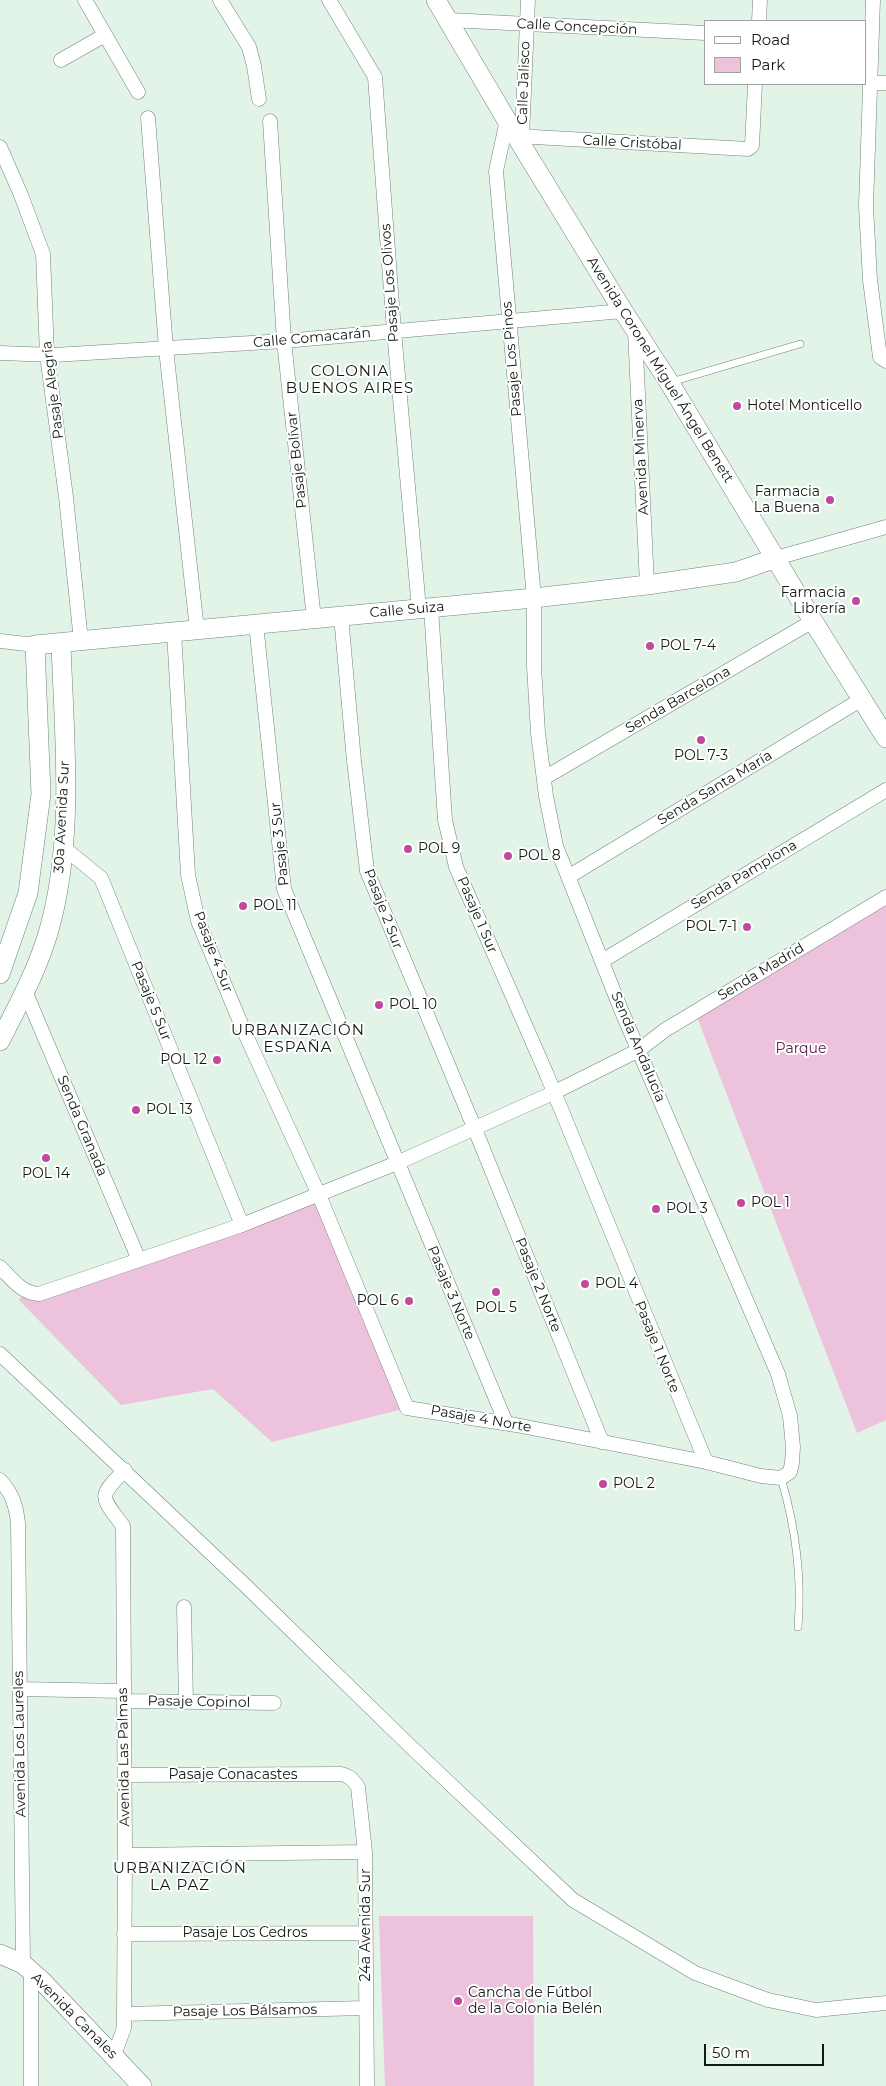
<!DOCTYPE html>
<html>
<head>
<meta charset="utf-8">
<style>
  body { margin:0 }
  #map { position:relative; width:886px; height:2086px; overflow:hidden; background:#e2f4e7; font-family:Montserrat,sans-serif }
  canvas { display:block }
  .legend { position:absolute; left:704px; top:20px; width:162px; height:65px; box-sizing:border-box; background:#fff; border:1px solid #a0a3a1; margin:0; padding:6px 9px; list-style:none; font-size:15px; color:#121814 }
  .legend li { display:flex; align-items:center; gap:10px; height:25px }
  .legend b { width:25px; border:1px solid #a0a3a1 }
  .scale { position:absolute; left:704px; top:2044px; width:120px; height:22px; box-sizing:border-box; border:2px solid #121814; border-top:0; padding-left:6px; font-size:15px; line-height:18px; white-space:nowrap; color:#121814; -webkit-text-stroke:4px #fff; paint-order:stroke }
</style>
</head>
<body>
<div id="map">
<canvas width="886" height="2086"></canvas>
<ul class="legend">
<li><b style="height:6px;background:#fff"></b>Road</li>
<li><b style="height:14px;background:#ecc2dd"></b>Park</li>
</ul>
<div class="scale">50 m</div>
</div>
<script>
const g = document.querySelector('canvas').getContext('2d');
g.lineJoin = 'round';
function paint(path, color) { g.fillStyle = color; g.fill(path, 'evenodd'); }
function trace(path, color, width, dash) { g.strokeStyle = color; g.lineWidth = width; g.lineCap = dash ? 'butt' : 'round'; g.setLineDash(dash || []); g.stroke(path); }
function drawText(font, color, halo, rows, align = 'center') {
  g.font = font + ' Montserrat,sans-serif'; g.lineWidth = 4; g.setLineDash([]); g.textBaseline = 'middle'; g.strokeStyle = halo; g.fillStyle = color; for (const [text, x, y, turn = 0] of rows) {
    g.save(); g.translate(x, y); g.rotate((+turn || 0) * Math.PI / 180); g.textAlign = isNaN(turn) ? turn : align; if (halo) g.strokeText(text, 0, 0); g.fillText(text, 0, 0); g.restore();
  }
}
const green = new Path2D(`
  M886,897V1420L857,1433L695,1012Z
  M320,1199L407,1408L272,1442L213,1389L121,1405L18,1299Z
  M379,1916H533L534,2086H385Z`);
const lane = new Path2D(`
  M671,382L800,344
  M781,1478C795,1525 802,1578 798,1627`);
const street = new Path2D(`
  M85,0L138,92
  M220,0L249,47L254,66L259,99
  M329,0L375,77L394,331L419,609
  M873,0L866,206L870,280L880,357L886,361
  M449,20L705,33
  M759,21L760,0
  M61,60L105,35
  M870,83H886
  M148,118L166,349L197,630
  M270,121L284,341L314,619
  M516,136L748,149L752,146L755,84
  M522,137L528,0
  M0,147L21,195L43,254L47,355L66,497L81,641
  M635,331L647,585
  M0,353L54,355L284,341L623,311
  M776,558L886,527
  M431,608L445,820L456,867L547,1075L706,1462
  M341,616L354,761L367,871L472,1122L602,1442
  M256,624L284,889L506,1423
  M174,632L188,875L198,921L244,1031L319,1195L407,1408L516,1425L706,1462L761,1476L781,1478L790,1472L792,1463L793,1447L790,1416L778,1374L622,1012L556,846L546,796L538,733L534,666V598L496,171L507,120
  M0,641L35,645
  M544,778L813,621
  M63,847L101,878L242,1225
  M568,877L862,699
  M602,961L886,790
  M25,991L139,1260
  M0,1267C12,1279 21,1293 39,1294L242,1225L397,1163L553,1093L639,1050L665,1030L886,897
  M0,1354L248,1588L409,1745L573,1900L695,1973L768,2000L816,2010L886,2003
  M0,1480C12,1493 16,1505 18,1523L23,1964
  M184,1607L186,1702
  M19,1689L124,1691
  M124,1701L274,1703
  M125,1775L341,1774C350,1776 353,1780 358,1787L365,1852L367,2086
  M125,1855L365,1852
  M124,1934L366,1933
  M31,1972V2086
  M124,2014L366,2008
  M114,2055L124,2028V2014L125,1855L123,1526C101,1496 97,1498 125,1470`);
const secondary = new Path2D(`
  M436,0L516,136L623,311L669,382L813,621L886,738
  M0,974L28,893L41,794L35,645L534,598L647,585L736,572L776,558
  M0,1041C18,1005 38,969 49,930C75,838 64,737 61,643
  M0,1954L23,1964L42,1981L142,2086`);
const markers = [
  [737,406,5,"#c0499f"],
  [830,500,5,"#c0499f"],
  [856,601,5,"#c0499f"],
  [650,646,5,"#c0499f"],
  [701,740,5,"#c0499f"],
  [408,849,5,"#c0499f"],
  [508,856,5,"#c0499f"],
  [243,906,5,"#c0499f"],
  [747,927,5,"#c0499f"],
  [379,1005,5,"#c0499f"],
  [217,1060,5,"#c0499f"],
  [136,1110,5,"#c0499f"],
  [46,1158,5,"#c0499f"],
  [741,1203,5,"#c0499f"],
  [656,1209,5,"#c0499f"],
  [585,1284,5,"#c0499f"],
  [496,1292,5,"#c0499f"],
  [409,1301,5,"#c0499f"],
  [603,1484,5,"#c0499f"],
  [458,2001,5,"#c0499f"]
];
const streetNames = [
  ["Calle Concepción",577,27,3],
  ["Calle Jalisco",524,83,-88],
  ["Calle Cristóbal",632,143,3],
  ["Pasaje Los Olivos",390,283,-94],
  ["Calle Comacarán",312,338,-5],
  ["Pasaje Los Pinos",512,359,-95],
  ["Avenida Coronel Miguel Ángel Benett",660,370,58],
  ["Pasaje Alegría",53,390,-97],
  ["Avenida Minerva",641,457,-93],
  ["Pasaje Bolívar",297,460,-96],
  ["Calle Suiza",407,610,-5],
  ["Senda Barcelona",678,700,-30],
  ["Senda Santa María",715,788,-31],
  ["30a Avenida Sur",62,817,-87],
  ["Pasaje 3 Sur",280,844,-96],
  ["Senda Pamplona",744,875,-31],
  ["Pasaje 2 Sur",383,909,69],
  ["Pasaje 1 Sur",477,915,67],
  ["Pasaje 4 Sur",213,952,69],
  ["Senda Madrid",761,972,-31],
  ["Pasaje 5 Sur",151,1001,68],
  ["Senda Andalucía",638,1047,67],
  ["Senda Granada",82,1126,67],
  ["Pasaje 2 Norte",538,1285,68],
  ["Pasaje 3 Norte",451,1293,67],
  ["Pasaje 1 Norte",657,1347,68],
  ["Pasaje 4 Norte",481,1419,10],
  ["Pasaje Copinol",199,1702,1],
  ["Avenida Los Laureles",20,1744,-91],
  ["Avenida Las Palmas",124,1757,-91],
  ["Pasaje Conacastes",233,1775],
  ["24a Avenida Sur",366,1925,-90],
  ["Pasaje Los Cedros",245,1933],
  ["Pasaje Los Bálsamos",245,2011,-1],
  ["Avenida Canales",74,2016,45]
];
const poiNames = [
  ["Hotel Monticello",747,406],
  ["Farmacia",820,492,"right"],
  ["La Buena",820,508,"right"],
  ["Farmacia",846,593,"right"],
  ["Librería",846,609,"right"],
  ["POL 7-4",660,646],
  ["POL 7-3",701,756,"center"],
  ["POL 9",418,849],
  ["POL 8",518,856],
  ["POL 11",253,906],
  ["POL 7-1",737,927,"right"],
  ["POL 10",389,1005],
  ["POL 12",207,1060,"right"],
  ["POL 13",146,1110],
  ["POL 14",46,1174,"center"],
  ["POL 1",751,1203],
  ["POL 3",666,1209],
  ["POL 4",595,1284],
  ["POL 6",399,1301,"right"],
  ["POL 5",496,1308,"center"],
  ["POL 2",613,1484],
  ["Cancha de Fútbol",468,1993],
  ["de la Colonia Belén",468,2009]
];
const parkNames = [
  ["Parque",801,1049]
];
const neighbourhoodNames = [
  ["COLONIA",350,372],
  ["BUENOS AIRES",350,389],
  ["URBANIZACIÓN",298,1031],
  ["ESPAÑA",298,1048],
  ["URBANIZACIÓN",180,1869],
  ["LA PAZ",180,1886]
];
paint(green, '#ecc2dd');
trace(lane, '#728378', 8);
trace(street, '#728378', 15);
trace(secondary, '#728378', 20);
trace(lane, '#fff', 7);
trace(street, '#fff', 14);
trace(secondary, '#fff', 19);
for (const [x, y, r, color] of markers) { const dot = new Path2D(); dot.arc(x, y, r, 0, 2 * Math.PI); g.fillStyle = color; g.fill(dot); trace(dot, '#fff', 2); }
drawText('14px', '#121814', '#fff', streetNames);
drawText('14px', '#121814', '#fff', poiNames, 'left');
drawText('14px', '#5c214b', '#fff', parkNames);
g.letterSpacing = '1px';
drawText('15px', '#121814', '#fff', neighbourhoodNames);
g.letterSpacing = '0px';
</script>
</body>
</html>
